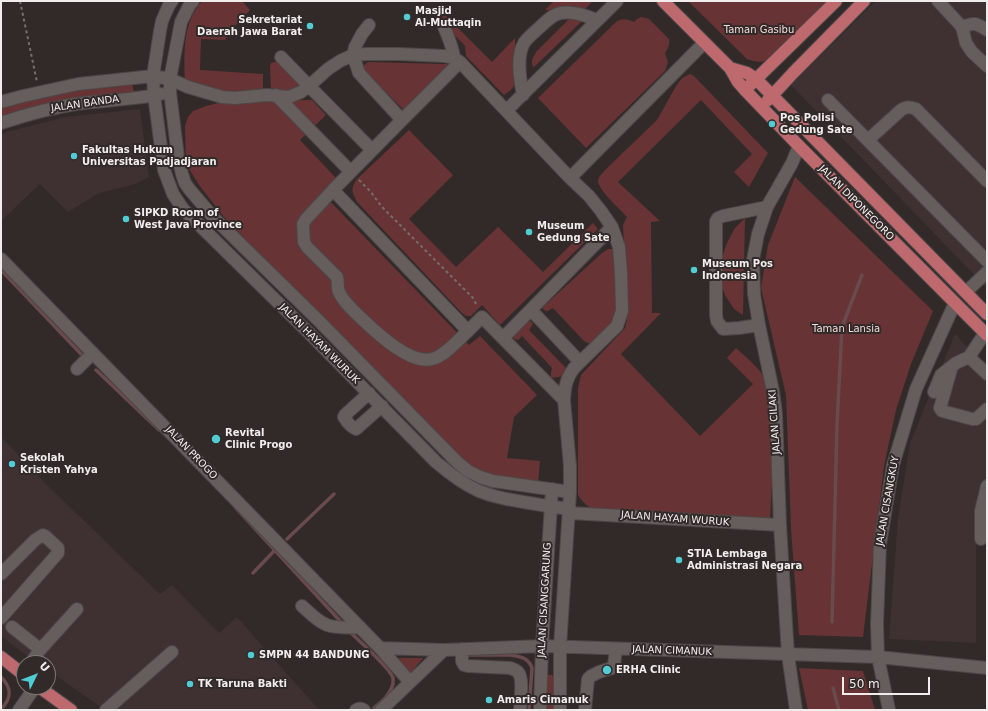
<!DOCTYPE html>
<html>
<head>
<meta charset="utf-8">
<style>
  body { margin:0 }
  #map { position:relative; width:988px; height:711px; overflow:hidden; background:#312a29; font-family:"DejaVu Sans",sans-serif }
  canvas { display:block }
  .frame { position:absolute; inset:0; border:2px solid #f2eded; pointer-events:none }
  .north { position:absolute; left:16px; top:655px; width:40px; height:40px; box-sizing:border-box; background:#312a29; border:1px solid #7e7877; border-radius:50%; rotate:47deg; font-size:11px; font-weight:700; line-height:16px; text-align:center; color:#f2eded }
  .north::after { content:''; display:block; margin:auto; width:14px; height:18px; background:#51ccd2; clip-path:polygon(50% 0,100% 100%,50% 72%,0 100%) }
  .scale { position:absolute; left:842px; top:677px; width:88px; height:18px; box-sizing:border-box; border:2px solid #f2eded; border-top:0; padding-left:5px; font-size:12px; line-height:14px; white-space:nowrap; color:#f2eded; -webkit-text-stroke:3px #312a29; paint-order:stroke }
</style>
</head>
<body>
<div id="map">
<canvas width="988" height="711"></canvas>
<div class="frame"></div>
<div class="north">U</div>
<div class="scale">50 m</div>
</div>
<script>
const g = document.querySelector('canvas').getContext('2d');
g.lineJoin = 'round';
function paint(path, color) { g.fillStyle = color; g.fill(path, 'evenodd'); }
function trace(path, color, width, dash) { g.strokeStyle = color; g.lineWidth = width; g.lineCap = dash ? 'butt' : 'round'; g.setLineDash(dash || []); g.stroke(path); }
function drawText(font, color, halo, rows, align = 'center') {
  g.font = font + ' "DejaVu Sans",sans-serif'; g.lineWidth = 4; g.setLineDash([]); g.textBaseline = 'middle'; g.strokeStyle = halo; g.fillStyle = color; for (const [text, x, y, turn = 0] of rows) {
    g.save(); g.translate(x, y); g.rotate((+turn || 0) * Math.PI / 180); g.textAlign = isNaN(turn) ? turn : align; if (halo) g.strokeText(text, 0, 0); g.fillText(text, 0, 0); g.restore();
  }
}
const built = new Path2D(`
  M876,1H987V288L791,85Z
  M140,109L149,177L135,184L99,193L68,212L40,184L1,221V135L6,132L65,117Z
  M955,334L987,367V524L976,512V643L889,639L898,518L910,443Z
  M1,437L50,488L160,594L172,585L219,633L237,617L319,710H105L48,670V663H37L15,647L1,636Z`);
const green = new Path2D(`
  M202,1H242L250,10L232,29L225,40L201,39L200,70L263,74V92L222,94L185,83C184,55 182,23 202,1Z
  M554,1H593L585,9L545,10Z
  M688,1H826L773,57C763,63 758,63 747,59Z
  M442,12L492,62L515,38L516,80C515,87 510,91 504,95L466,56L465,46L443,23Z
  M641,17L649,19L669,39C670,44 668,49 665,53L668,62L665,71L586,148L538,98L616,22C622,18 627,19 634,22L637,19Z
  M573,18L582,21L534,67H533L532,63V60L536,52L568,20Z
  M274,62H277L299,85L301,87L298,91L271,92L270,66L271,63Z
  M368,62L443,64H447L449,66L405,109H403L364,71V65Z
  M690,74L694,76L768,153L749,187L734,172L752,154L701,100L618,182L660,221L651,222L652,313H661L621,354L700,436L753,384L727,358L736,348C748,359 762,370 769,385L773,462L770,520L593,510C587,505 582,502 578,495V388L581,375L625,328L627,319L623,225L627,217C620,209 599,191 598,181C598,177 602,174 605,170L657,120L676,86L682,78Z
  M132,84L134,92L130,93L1,119V108L56,92Z
  M312,100L326,115L300,140L337,179L323,194L469,345L480,336L537,395L514,417L507,458L540,461L538,483L480,477L406,407L224,217L199,185L186,164L185,126L188,117L193,111L206,106L226,101Z
  M409,130L453,175L409,219L456,267L498,227L543,272L593,223L598,229L500,325L482,305L471,316H466L461,312L357,202C352,192 350,189 357,179Z
  M795,177L933,311L911,364L896,410L884,466L863,637L799,635L791,529L786,395L761,288L768,245Z
  M745,218L743,315L734,309L725,295L720,281V263L727,243L735,228Z
  M608,249H612L616,251L618,312L614,320L594,341C590,344 588,344 584,341L553,308C549,310 547,313 543,309V307L602,253Z
  M531,321L533,324L529,330L566,368L565,375L564,376L551,378V373L552,368L522,336L518,340L514,339V336L528,322Z
  M398,658H423L410,674Z
  M799,668L863,671L875,710H808Z
  M549,675H552L556,678L557,710H543L547,676Z`);
const stream = new Path2D(`
  M1,270L81,354
  M96,370L159,430
  M235,507L342,623
  M287,539L334,494
  M253,573L276,549
  M832,622L837,425L842,327L862,275
  M349,631C357,639 391,669 393,678C393,679 393,684 393,684C390,695 381,702 374,708
  M464,655H510C519,656 529,658 532,668L529,710
  M1,677C12,688 12,698 1,709
  M833,688L839,710`);
const path = new Path2D(`
  M20,1L37,82
  M359,180L370,191L382,207L473,298L477,306`);
const minor = new Path2D(`
  M172,1L169,5L162,21L160,31L153,76L154,95L164,170L173,194L183,209L308,332L436,462C450,474 463,484 479,491C491,496 505,499 518,501C535,504 552,507 570,509
  M193,1L189,6L181,22L170,79V92L178,157L182,174L185,183L190,190L213,217L319,321L458,463L468,471L480,477L493,481L570,492
  M938,1L962,27L966,43L972,52L987,66
  M369,25L362,34L355,47L353,55L359,73L402,120
  M444,27C448,37 453,47 454,58
  M962,27C974,22 976,23 987,30
  M281,57L309,86L328,69L340,61L353,55L367,54H399L444,56L454,58L460,62
  M276,95L351,172
  M523,95C520,80 516,57 524,43C527,38 536,31 541,26C547,21 553,14 561,13C574,11 586,16 597,20
  M828,100L987,261
  M1,102L23,96L78,84L153,76L170,79L188,87L222,97L235,98L267,95L289,97L301,92L309,86L372,150
  M507,110L617,1
  M1,123C25,115 50,108 76,104C104,100 133,100 161,94
  M868,140L901,110C907,106 910,107 916,109L987,181
  M570,178L704,43
  M333,190L306,219L303,224L304,242L307,247L337,277C339,283 336,288 340,294C345,304 355,312 362,319C377,333 410,365 432,359C445,356 458,340 468,331
  M1,259L380,648L410,682
  M966,292L987,272
  M531,310L580,362
  M759,325L739,328L723,329L717,321L716,315V221L718,218L723,216L767,207
  M503,338L612,227
  M969,357L987,374
  M952,366L940,408L942,411L972,419H976L987,409
  M77,369L93,353
  M934,392L941,375L956,363L969,357L985,333
  M369,393L345,415L344,417C347,422 351,427 356,429L382,406
  M570,513L780,525
  M981,539V511L987,486
  M1,574L35,540L43,535L45,536L58,548V553L1,618
  M302,606C309,612 316,620 325,624C331,628 352,628 360,627
  M12,627L36,646L39,651L31,663
  M380,648L444,650L542,646L878,657L987,668
  M462,649V661L464,665L468,666L510,668C513,669 516,670 518,672C524,679 520,701 520,710
  M39,651L77,609
  M19,710L35,687
  M106,710L172,652
  M356,710C359,708 361,708 364,710
  M381,710L444,650
  M540,710L542,646L552,489
  M560,710V647L570,492V466L564,400L482,317L468,331L333,190L402,120L460,62L570,178L589,196L601,211L612,227L619,247L621,273L622,311L617,326L574,368C566,379 565,386 564,400
  M585,710L588,679L591,676L599,672L612,668L614,665L616,649
  M796,710L788,655L780,525L776,414L773,391L759,325L754,294L753,260L758,234L767,207L792,163L799,146
  M889,710L878,657L877,624L880,544L893,465L916,389L949,316L955,303`);
const major = new Path2D(`
  M663,1L730,68L738,82L745,90L799,146L987,335
  M730,68L747,73L756,79L987,314
  M750,85L836,1
  M768,100L793,73L864,1
  M1,657L24,675
  M39,687L71,710`);
const markers = [
  [407,17,4,"#51ccd2"],
  [310,26,4,"#51ccd2"],
  [772,124,4,"#51ccd2"],
  [74,156,4,"#51ccd2"],
  [126,219,4,"#51ccd2"],
  [529,232,4,"#51ccd2"],
  [694,270,4,"#51ccd2"],
  [216,439,5,"#51ccd2"],
  [12,464,4,"#51ccd2"],
  [679,560,4,"#51ccd2"],
  [251,655,4,"#51ccd2"],
  [607,670,5,"#51ccd2"],
  [190,684,4,"#51ccd2"],
  [489,700,4,"#51ccd2"]
];
const poiNames = [
  ["Masjid",415,11],
  ["Al-Muttaqin",415,23],
  ["Sekretariat",302,20,"right"],
  ["Daerah Jawa Barat",302,32,"right"],
  ["Pos Polisi",780,118],
  ["Gedung Sate",780,130],
  ["Fakultas Hukum",82,150],
  ["Universitas Padjadjaran",82,162],
  ["SIPKD Room of",134,213],
  ["West Java Province",134,225],
  ["Museum",537,226],
  ["Gedung Sate",537,238],
  ["Museum Pos",702,264],
  ["Indonesia",702,276],
  ["Revital",225,433],
  ["Clinic Progo",225,445],
  ["Sekolah",20,458],
  ["Kristen Yahya",20,470],
  ["STIA Lembaga",687,554],
  ["Administrasi Negara",687,566],
  ["SMPN 44 BANDUNG",259,655],
  ["ERHA Clinic",616,670],
  ["TK Taruna Bakti",198,684],
  ["Amaris Cimanuk",497,700]
];
const parkNames = [
  ["Taman Gasibu",759,30],
  ["Taman Lansia",846,329]
];
const streetNames = [
  ["JALAN BANDA",85,104,-8],
  ["JALAN DIPONEGORO",856,203,45],
  ["JALAN HAYAM WURUK",319,344,45],
  ["JALAN CILAKI",775,422,-94],
  ["JALAN PROGO",191,453,46],
  ["JALAN CISANGKUY",888,501,-80],
  ["JALAN HAYAM WURUK",675,519,4],
  ["JALAN CISANGGARUNG",545,600,-87],
  ["JALAN CIMANUK",672,651,2]
];
paint(built, '#3f3131');
paint(green, '#683334');
trace(stream, '#694a4d', 3.5);
trace(minor, '#4d4747', 14);
trace(major, '#4d4747', 14);
trace(path, '#756f6e', 2, [3, 3]);
trace(minor, '#665d5d', 12);
trace(major, '#be696d', 12);
for (const [x, y, r, color] of markers) { const dot = new Path2D(); dot.arc(x, y, r, 0, 2 * Math.PI); g.fillStyle = color; g.fill(dot); trace(dot, '#312a29', 1.5); }
drawText('bold 10px', '#f2eded', '#312a29', poiNames, 'left');
drawText('10px', '#f2d8d7', '#312a29', parkNames);
drawText('10px', '#f2eded', '#312a29', streetNames);
</script>
</body>
</html>
